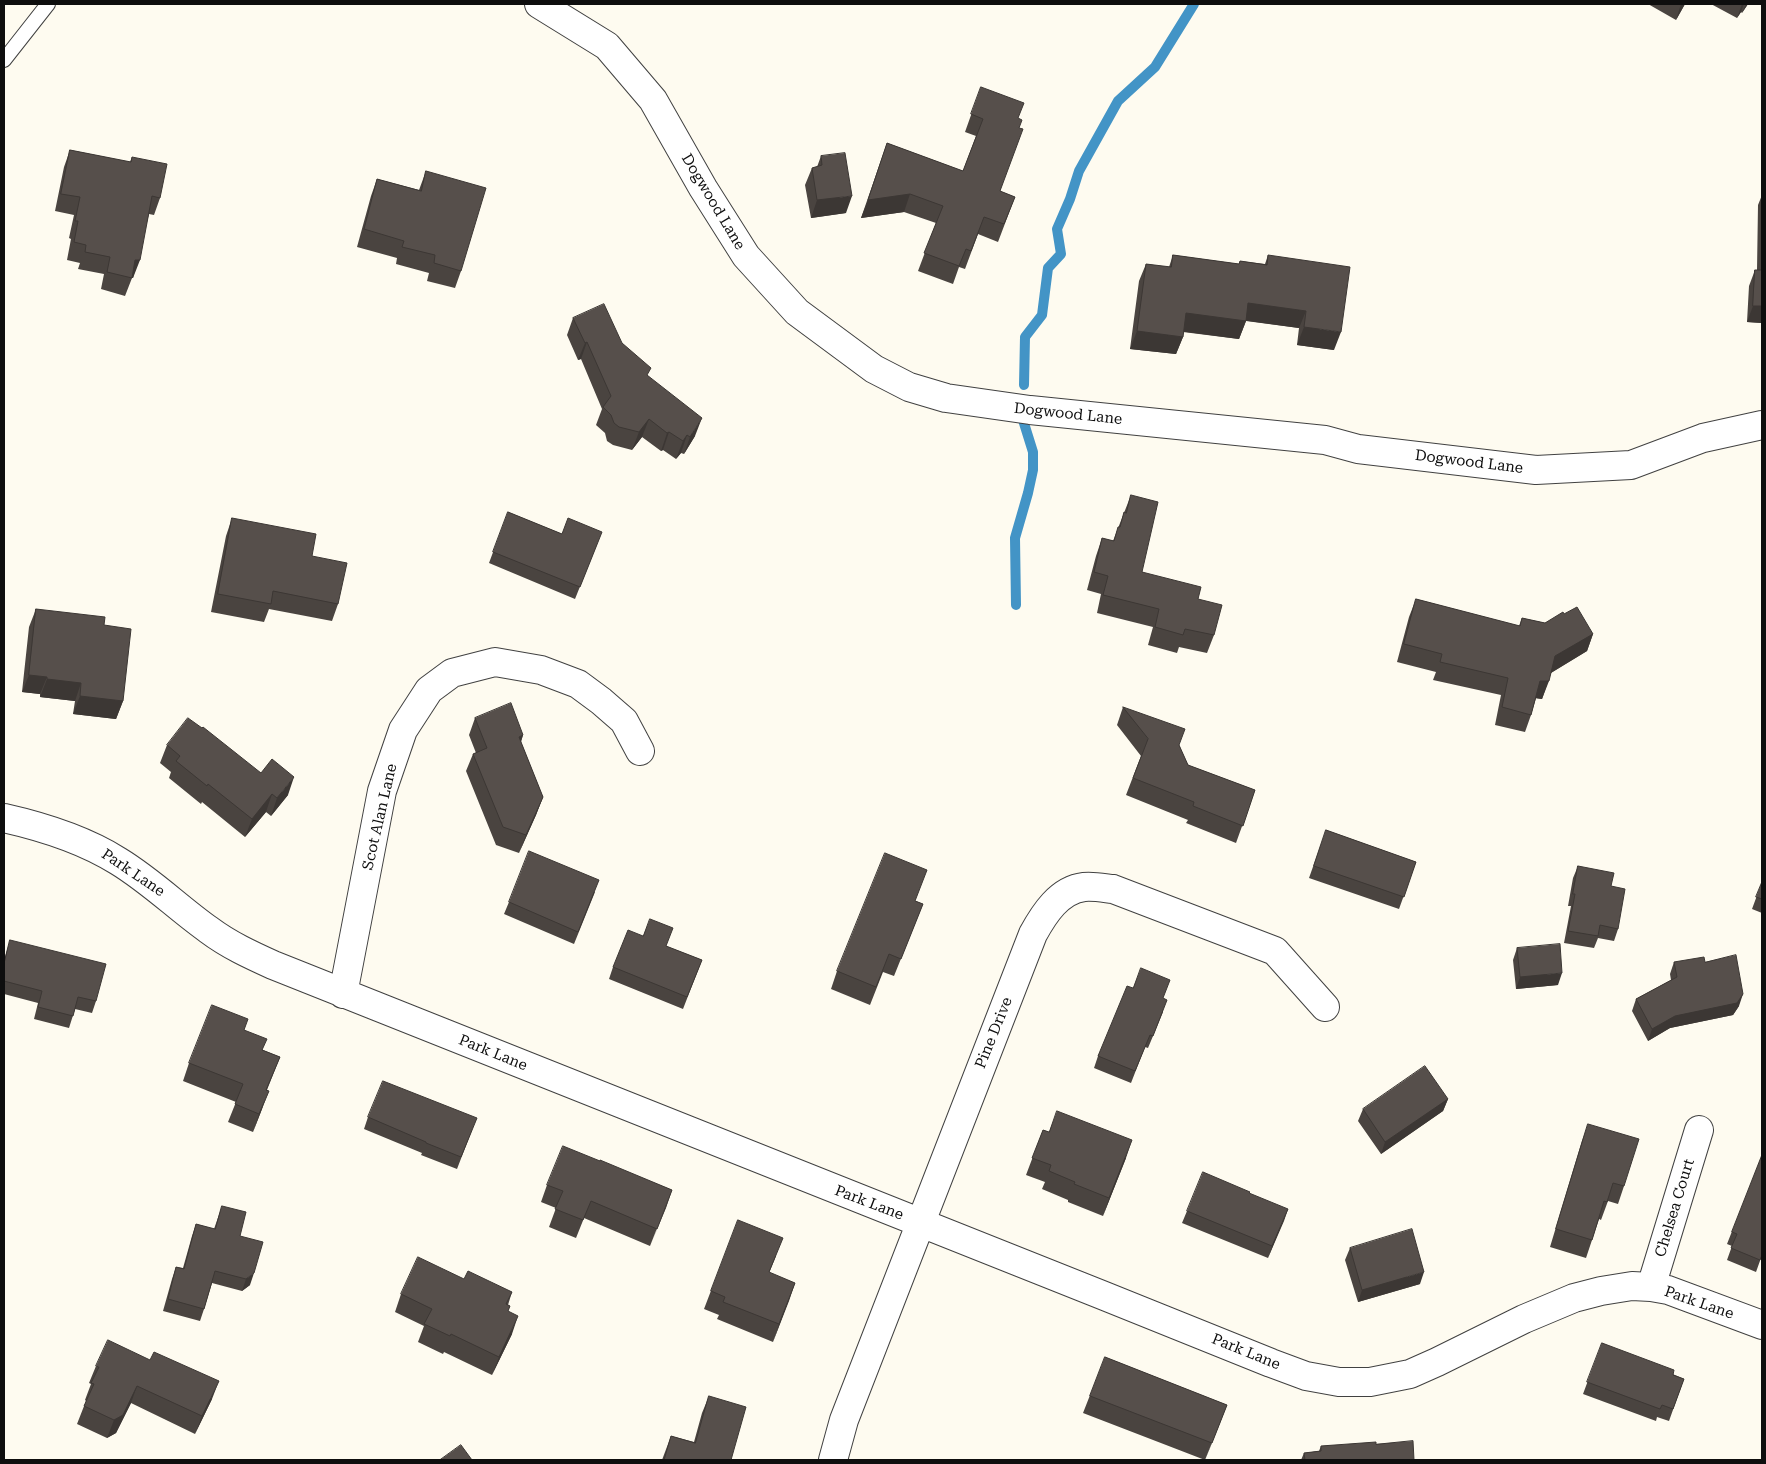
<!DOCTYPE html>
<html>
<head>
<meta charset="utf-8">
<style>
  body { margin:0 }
  #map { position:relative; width:1766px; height:1464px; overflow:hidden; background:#fefbf0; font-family:"Roboto Serif",serif }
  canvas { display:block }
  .frame { position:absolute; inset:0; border:5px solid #0e0e0e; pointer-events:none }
</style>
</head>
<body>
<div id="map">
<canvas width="1766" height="1464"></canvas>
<div class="frame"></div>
</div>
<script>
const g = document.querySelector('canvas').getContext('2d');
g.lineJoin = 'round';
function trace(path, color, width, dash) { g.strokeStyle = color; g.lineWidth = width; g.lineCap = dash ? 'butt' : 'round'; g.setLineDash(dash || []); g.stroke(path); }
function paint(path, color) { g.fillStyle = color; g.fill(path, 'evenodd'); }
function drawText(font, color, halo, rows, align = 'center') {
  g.font = font + ' "Roboto Serif",serif'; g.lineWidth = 5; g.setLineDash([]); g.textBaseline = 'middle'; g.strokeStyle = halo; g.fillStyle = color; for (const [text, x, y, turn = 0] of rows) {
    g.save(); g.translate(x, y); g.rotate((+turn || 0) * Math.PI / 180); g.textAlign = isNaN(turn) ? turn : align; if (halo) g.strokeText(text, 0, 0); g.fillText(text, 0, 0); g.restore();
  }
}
const stream = new Path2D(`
  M1024,385L1025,337L1042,315L1048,268L1061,254L1057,229L1070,199L1079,171L1118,101L1155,67L1194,4
  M1016,605L1015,538L1028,493L1033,470V452L1023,420`);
const service = new Path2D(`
  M4,60L48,4`);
const minor = new Path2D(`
  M539,4L607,46L653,100L703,188L746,256L797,312L874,369L909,387L946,398L1030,410L1325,440L1358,449L1536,470L1631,465L1703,438L1762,425
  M4,818C44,827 83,839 118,861C151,881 178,908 209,930C229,945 251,955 273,965L1102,1295L1271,1363L1306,1376L1339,1382H1370L1410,1374L1437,1362L1524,1319L1574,1298L1601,1291L1632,1286L1651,1287L1668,1290L1762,1325
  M343,994L382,791L403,730L429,690L452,673L495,662L541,670L578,684L601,701L624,721L640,751
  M1651,1287L1699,1130
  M833,1460L844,1420L1033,934C1044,914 1059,890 1084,887C1093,886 1104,888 1113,889L1275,951L1325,1007`);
const wall = new Path2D(`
  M1648,4H1685L1676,20Z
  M1711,4H1748L1742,13L1741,12L1737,18Z
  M981,87L1018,118L1019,128L1000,191L1015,197L998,242L978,234L965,269L959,267L953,284L918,271L936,223L904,212L861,218L887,143L963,171L976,136L965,132Z
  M70,150L130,162L132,157L160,198L154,215L149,214L133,278H132L125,296L101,289L104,274L78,269L80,263L67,260L71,239L69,238L74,215L55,211L64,167Z
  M821,156L846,213L811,218L805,185L812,168L817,167Z
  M426,171L461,271L455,288L427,281L429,273L396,264L397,258L357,247L371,196L377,179L419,190Z
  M1762,195V323L1747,322L1749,286L1755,270H1757L1758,205Z
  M1173,255L1239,264L1240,261L1265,264L1268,255L1334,350L1297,345L1299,328L1246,321L1239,339L1183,332V337L1176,354L1130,349L1139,281L1146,264L1169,267Z
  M573,318L622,343L695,436L684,454L681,453L676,459L663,450L661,451L642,437L632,450L613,445L607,441L605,433L596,425L602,409L581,359L578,360L567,335Z
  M1131,495L1142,572L1198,599L1214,635L1207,653L1179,647L1177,653L1148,645L1153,627L1097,613L1101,594L1087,590L1096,556L1102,538L1113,541Z
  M508,512L562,534L597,544L575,599L489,563Z
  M232,518L312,556L338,604L332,621L269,609L264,622L211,612L226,536Z
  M1416,599L1519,626L1522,618L1545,623L1564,614L1593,634L1587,651L1551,673L1542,699L1536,698L1531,715L1525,732L1495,725L1501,695L1433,680L1436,672L1397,662L1409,617Z
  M36,609L104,625L123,701L116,719L73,714L75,701L40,697V694L22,692L29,627Z
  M1123,707L1179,745L1188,765L1255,790L1236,843L1186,823L1188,820L1126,795L1141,756L1117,725Z
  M475,718L523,735L521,742L543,797L536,815L519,853L496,845L466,771L473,754L476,753L469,735Z
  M167,745L288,795L271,816L266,812L245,837L202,802L201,804L169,778L171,772L160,763Z
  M1326,830L1416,862L1399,909L1309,878Z
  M1578,866L1611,886L1618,929L1614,941L1598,938L1594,948L1564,943L1571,906H1568L1573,878Z
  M1762,882V913L1752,909Z
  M595,892L574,944L504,914L509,902Z
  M916,901L923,904L894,976L883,972L870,1005L831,989L837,971Z
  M10,940L96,1001L92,1013L75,1009L69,1028L34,1019L38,1003L4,994V960Z
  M666,946L702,960L683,1009L609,979L613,967Z
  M1517,948L1558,985L1516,989L1513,960Z
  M1674,962H1705L1739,1006L1733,1015L1670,1028L1648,1041L1632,1011L1636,999L1671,980L1670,974Z
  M1133,988L1163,998V1012L1148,1048L1145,1047L1131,1083L1094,1068L1098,1056Z
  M244,1030L263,1050L280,1057L267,1090L262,1109L253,1132L228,1122L236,1102L183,1081L189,1063Z
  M1448,1099L1443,1111L1381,1154L1358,1121L1363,1109Z
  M368,1117L472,1130L457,1169L421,1155L422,1153L364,1129Z
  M1588,1124L1624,1186L1618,1204L1608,1201L1601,1220L1599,1219L1586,1258L1550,1247L1582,1141Z
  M1043,1130L1126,1158L1103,1216L1068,1202V1200L1042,1189L1045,1182L1026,1175Z
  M1762,1155V1258H1761L1756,1272L1727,1260L1732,1246L1727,1244Z
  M600,1161L672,1190L650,1246L584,1218L576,1238L549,1227L556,1208L541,1202L547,1185Z
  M222,1206L240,1236L250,1285L242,1291L212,1283L204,1309L200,1321L163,1311L172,1279L176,1267L183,1268L192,1236L196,1224L214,1229Z
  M1288,1209L1268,1258L1182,1223L1187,1211Z
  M738,1220L776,1256L769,1273L795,1283L773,1342L717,1319L719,1315L704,1309Z
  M1350,1248L1420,1284L1358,1302L1345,1260Z
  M464,1279L512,1292L508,1305L510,1306L508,1311L512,1334L492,1375L444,1352L443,1354L418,1342L424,1326L395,1312L401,1294Z
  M1602,1343L1684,1379L1669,1421L1657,1417L1656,1421L1583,1394Z
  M1105,1357L1227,1405L1205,1460L1083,1413Z
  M96,1366L212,1399L195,1434L131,1403L116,1433L107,1438L77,1424L86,1401L85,1400L91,1384L89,1383Z
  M709,1396L731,1460H662L671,1436L694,1442L702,1413Z
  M1376,1444L1414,1460H1301L1304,1453L1319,1451L1321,1446Z`);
const shadedWall = new Path2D(`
  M1681,4H1685L1676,20Z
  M1742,4H1744L1741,12L1737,18Z
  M1746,4H1748L1742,13Z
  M910,194L904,212L861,218L868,200Z
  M852,196L846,213L811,218L817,200Z
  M135,260H140L133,278H129Z
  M1248,303L1306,311L1299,328L1241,320Z
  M1753,306H1762V323L1747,322Z
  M1186,313L1246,321L1239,339L1179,331Z
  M1304,327L1341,332L1334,350L1297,345Z
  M1137,331L1183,337L1176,354L1130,349Z
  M587,342L581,359L578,360L585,343Z
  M702,418L695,436L684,454L690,437Z
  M649,419L642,437L632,450L639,432Z
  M669,432L663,450L661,451L667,433Z
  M687,435L681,453L676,459L683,441Z
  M1593,634L1587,651L1549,674L1555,656Z
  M29,675L47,677L40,694L22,692Z
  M47,679L81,683L75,701L40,697Z
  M1540,681H1549L1542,699L1534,698Z
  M80,696L123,701L116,719L73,714Z
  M523,735L517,753L519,737Z
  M294,777L288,795L271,816L277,798Z
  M272,794L266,812L245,837L252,819Z
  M543,797L536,815L519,853L526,835Z
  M1562,973L1558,985L1516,989L1520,977Z
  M1743,994L1739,1006L1733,1015L1670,1028L1648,1041L1652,1029L1675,1016Z
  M269,1091L262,1109L253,1132L259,1114Z
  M1448,1099L1443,1111L1381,1154L1385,1142Z
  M1132,1140L1126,1158L1103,1216L1109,1198Z
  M672,1190L666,1208L650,1246L657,1229Z
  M1288,1209L1284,1221L1268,1258L1272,1246Z
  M1424,1272L1420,1284L1358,1302L1362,1290Z
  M254,1273L250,1285L242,1291L246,1279Z
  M795,1283L789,1301L773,1342L779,1324Z
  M518,1316L512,1334L492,1375L499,1357Z
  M219,1381L212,1399L195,1434L202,1416Z
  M137,1386L131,1403L116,1433L107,1438L114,1420Z
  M1227,1405L1220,1422L1205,1460L1212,1443Z`);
const building = new Path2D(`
  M981,87L1024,103L1018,118L1022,120L1019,128L1023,129L1000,191L1015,197L1004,224L984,217L971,251L966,249L959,266L924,253L943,206L910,194L868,200L887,143L963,171L983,119L971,114Z
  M70,150L131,162L132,157L167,164L160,198L152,196L140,260H135L132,278L107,272L110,257L85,252L86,245L74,242L78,221H75L80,197L61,194Z
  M845,153L852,196L817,200L812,168L822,165L821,156Z
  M426,171L486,188L461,271L434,263L435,255L402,247L404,241L364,229L377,179L421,191Z
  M1173,255L1239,264L1240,261L1267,265L1268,255L1350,267L1341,332L1304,327L1306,311L1248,303L1246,321L1186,313L1183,337L1137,331L1146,264L1171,267Z
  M1755,270H1762V306H1753Z
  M604,304L622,343L651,368L647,375L702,418L690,437L687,435L683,441L669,432L667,433L649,419L639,432L619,427L614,423L611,415L603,407L611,396L587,342L585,343L573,318Z
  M1131,495L1158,502L1142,572L1201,587L1198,599L1222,605L1214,635L1185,629L1183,635L1155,627L1159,609L1103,595L1108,576L1094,572L1102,538L1114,541L1118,527H1120L1124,512L1126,513Z
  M508,512L562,534L568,518L602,532L580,587L493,552Z
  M232,518L316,534L312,556L347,563L338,604L273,591L271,604L218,594Z
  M1416,599L1520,626L1522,618L1545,623L1563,612L1564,614L1577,607L1593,634L1555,656L1549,681H1540L1531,715L1502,707L1508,678L1440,662L1442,654L1404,644Z
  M36,609L105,617L104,625L131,629L123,701L80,696L81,683L47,679V677L29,675Z
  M511,703L523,735L519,737L543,797L526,835L503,827L473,754L487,748L475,718Z
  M1123,707L1185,729L1179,745L1188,765L1255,790L1243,826L1193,806L1194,802L1133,778L1148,739Z
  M188,718L202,728L203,727L261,773L272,759L294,777L277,798L272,794L252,819L208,784L207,786L176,761L180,756L167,745Z
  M1326,830L1416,862L1404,897L1314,866Z
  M529,851L599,880L578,932L509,902Z
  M885,853L927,870L915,901L923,904L901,959L889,954L876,987L837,971Z
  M1578,866L1614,873L1611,886L1625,889L1618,929L1600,925L1598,936L1568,931L1575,894H1573Z
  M1762,882V899L1756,897Z
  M650,919L673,928L666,946L702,960L687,997L613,967L628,930L643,936Z
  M10,940L106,964L96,1001L78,997L73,1016L38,1007L42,991L4,981V964Z
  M1560,944L1562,973L1520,977L1517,948Z
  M1736,955L1743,994L1737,1003L1675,1016L1652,1029L1636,999L1677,977L1674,962L1704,957L1705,962Z
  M1141,968L1170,980L1163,998L1167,1000L1153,1036L1150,1035L1135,1071L1098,1056L1127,986L1133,988Z
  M212,1005L248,1019L244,1030L267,1039L262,1050L280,1057L266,1090L269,1091L259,1114L235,1104L243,1084L189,1063Z
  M1425,1066L1448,1099L1385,1142L1363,1109Z
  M383,1081L477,1118L461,1157L426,1143V1142L368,1117Z
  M1057,1111L1132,1140L1109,1198L1074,1184L1075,1182L1049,1171L1051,1165L1032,1158L1043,1130L1049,1132Z
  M1588,1124L1639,1139L1624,1186L1613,1183L1607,1202L1604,1201L1592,1240L1556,1229Z
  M563,1146L600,1161V1160L672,1190L657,1229L591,1201L583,1220L555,1209L563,1191L547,1185Z
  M1762,1155V1255L1760,1260L1731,1248L1737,1234L1732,1232Z
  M1203,1172L1250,1192L1249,1193L1288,1209L1272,1246L1187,1211Z
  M222,1206L246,1212L240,1236L263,1242L254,1273L246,1279L215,1271L204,1309L168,1299L176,1267L184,1269L196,1224L215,1229Z
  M738,1220L783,1238L769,1272L795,1283L779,1324L723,1302L725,1297L711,1291Z
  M1412,1229L1424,1272L1362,1290L1350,1248Z
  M418,1257L464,1279L468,1271L512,1292L506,1304L510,1306L508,1311L518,1316L499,1357L451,1334L450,1336L424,1324L432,1309L401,1294Z
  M108,1340L150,1360L154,1352L219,1381L202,1416L137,1386L123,1415L114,1420L84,1406L94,1384L91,1383L99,1367L96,1366Z
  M1602,1343L1674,1370L1673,1375L1684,1379L1673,1409L1662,1405L1660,1409L1587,1382Z
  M1105,1357L1227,1405L1212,1443L1090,1396Z
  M709,1396L746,1407L731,1460H664L671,1436L695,1443Z
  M1413,1441L1414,1460H1305L1304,1453L1321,1451V1446L1376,1442V1444Z
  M461,1445L472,1460H440Z`);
const streetNames = [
  ["Dogwood Lane",713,202,59],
  ["Dogwood Lane",1068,414,6],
  ["Dogwood Lane",1469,462,7],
  ["Scot Alan Lane",380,817,-77],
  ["Park Lane",133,873,34],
  ["Pine Drive",994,1033,-68],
  ["Park Lane",493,1053,22],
  ["Park Lane",869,1203,21],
  ["Chelsea Court",1675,1208,-73],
  ["Park Lane",1699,1303,19],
  ["Park Lane",1246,1352,22]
];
trace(stream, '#4394c6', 10);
trace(service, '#414141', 16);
trace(minor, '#414141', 30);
trace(service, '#fff', 14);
trace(minor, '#fff', 28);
paint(wall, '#4a4440');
paint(shadedWall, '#3c3734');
paint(building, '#564f4b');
trace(building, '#3c3734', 1);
drawText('15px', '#0e0e0e', '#fff', streetNames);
</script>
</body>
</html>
